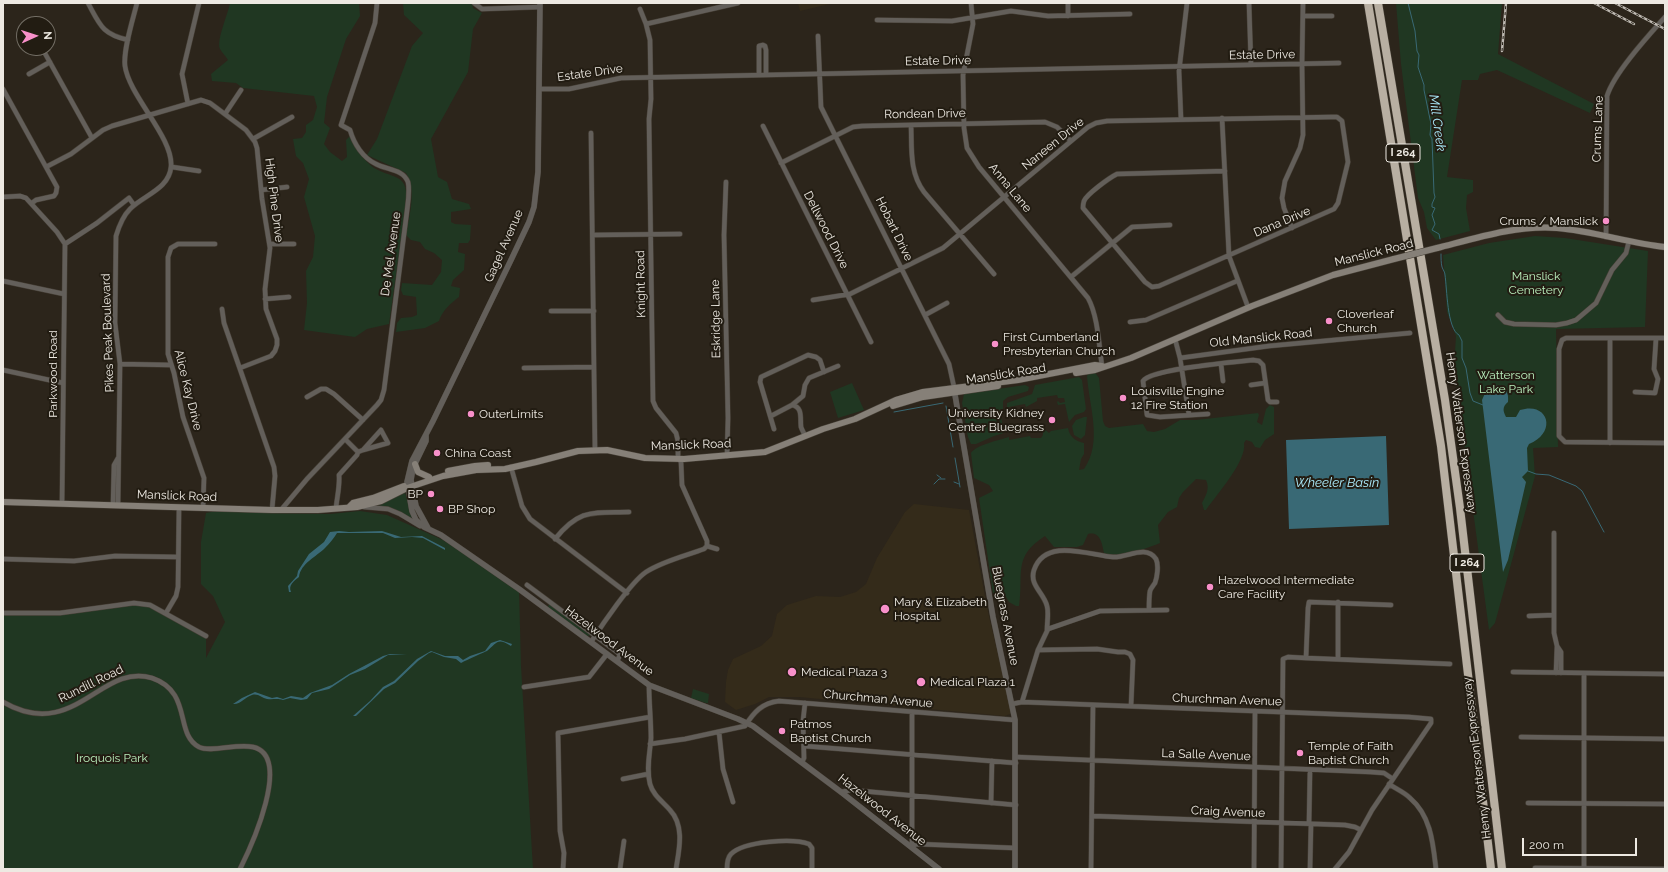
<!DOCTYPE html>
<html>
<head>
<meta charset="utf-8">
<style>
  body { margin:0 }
  #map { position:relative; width:1668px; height:872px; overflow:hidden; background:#2c251b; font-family:Raleway,sans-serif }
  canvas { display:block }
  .frame { position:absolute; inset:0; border:4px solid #ede9e2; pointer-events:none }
  .north { position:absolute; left:16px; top:16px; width:40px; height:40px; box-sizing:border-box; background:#221c12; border:1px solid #736e65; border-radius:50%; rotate:87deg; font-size:11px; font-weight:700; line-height:16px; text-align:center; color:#ede9e2 }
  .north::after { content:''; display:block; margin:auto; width:14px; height:18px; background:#f890ca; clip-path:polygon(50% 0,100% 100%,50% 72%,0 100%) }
  .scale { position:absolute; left:1522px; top:838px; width:115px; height:18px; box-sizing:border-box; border:2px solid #ede9e2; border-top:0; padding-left:5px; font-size:12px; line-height:14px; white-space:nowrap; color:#ede9e2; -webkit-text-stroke:3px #221c12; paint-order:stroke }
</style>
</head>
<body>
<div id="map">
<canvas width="1668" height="872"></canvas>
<div class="frame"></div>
<div class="north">N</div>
<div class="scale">200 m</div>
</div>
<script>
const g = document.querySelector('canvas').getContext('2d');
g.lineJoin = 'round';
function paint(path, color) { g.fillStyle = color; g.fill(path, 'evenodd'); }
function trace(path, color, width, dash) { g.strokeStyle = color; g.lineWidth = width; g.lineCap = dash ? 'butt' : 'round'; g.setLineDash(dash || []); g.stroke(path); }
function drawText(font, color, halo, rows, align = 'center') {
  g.font = font + ' Raleway,sans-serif'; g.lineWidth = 4; g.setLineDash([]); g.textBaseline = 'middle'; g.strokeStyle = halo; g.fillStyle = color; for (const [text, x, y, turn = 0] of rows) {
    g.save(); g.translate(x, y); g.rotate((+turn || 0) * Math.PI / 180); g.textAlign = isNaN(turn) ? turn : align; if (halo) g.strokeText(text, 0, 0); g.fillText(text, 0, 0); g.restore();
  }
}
const built = new Path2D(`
  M798,3H834L800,11Z
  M914,504L969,510L988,612L1011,710L1010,714L1005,716L799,697H769L755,704L736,710L725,702L726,682L728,670L733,659L761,646L772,636L777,614L787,605L816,596L840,597L856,592L866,584L877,558L905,512Z`);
const green = new Path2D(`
  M230,3H359L360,16L346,39L327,97L324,123L330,128L324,144L330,152L342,161L347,157L346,140L350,136C355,146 365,162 374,168C396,180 409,173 406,205L389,324L367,329L355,337L304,330L307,303L306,271L313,257L315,236L304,197L309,179L303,163L296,156L293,139L302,138L306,132V125L313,120L317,107L314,96L243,88L236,83L212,81L211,74L228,60C226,56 222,53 220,49C216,41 228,14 230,3Z
  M403,3H472L473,8L482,13L473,29L468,72L431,139L438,177L447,182L452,199L469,204L471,209L451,212V222L455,224L471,225L470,240L468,243H459L458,252L465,254L464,270L453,280L451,286L460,288L459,297C451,303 442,311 439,321L425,328L396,332L397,323L401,318L412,317L417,315L416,297L403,295L401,290L402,283L432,285L441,272L442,260L434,253L425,249L420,242L411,240L406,235C409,216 417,192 406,173L367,155L377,139L412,46L423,33L404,15Z
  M1396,3H1502L1498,54L1594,104L1590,113L1497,70L1480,74L1478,80H1462L1447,177L1473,180V192L1467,195L1466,208L1470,231L1436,240L1427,228L1424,212L1418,198L1401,64Z
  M1535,236L1565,238L1648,251L1645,327L1556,329L1558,447L1533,448L1535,476L1495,623L1489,630L1454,368L1456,336L1447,312L1443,255L1489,243Z
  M1094,371L1099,378L1103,421L1105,426L1109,428L1143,424L1147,431L1154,432L1165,429L1180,420H1196L1258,413L1259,415L1257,422L1262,425L1266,409L1270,405L1274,407V434L1265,440L1260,448L1255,447L1252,442L1246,440L1244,443C1247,461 1217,494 1206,510H1204L1202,503C1206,495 1210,489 1206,480L1196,479L1183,492L1179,498L1177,507L1168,512L1158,525L1160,543C1148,548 1116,560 1104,553C1102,543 1100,531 1088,534L1083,545L1077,547H1054L1045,536C1012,557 1024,574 1019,606H1016L1009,602L1006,597L997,600L993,593L979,498L993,491L989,485L974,478L971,453C976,445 999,440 1009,437V440L1030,436L1031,438H1041L1043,435V428L1049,433L1051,431L1068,428C1070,438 1076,441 1084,443V454L1081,459L1079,470L1084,469C1103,442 1089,406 1087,376L1089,373Z
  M1079,377L1082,380L1086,409L1084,412L1075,415L1069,422L1065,404L1058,405L1057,402L1058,401L1060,403L1065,402L1064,398H1058L1057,395L1037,398V401L1026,407L1025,404L1009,407V410L1007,411V403L1032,394L1035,385Z
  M852,383L864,410L838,418L830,392Z
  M1025,385L1029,387L1028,391L1008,397L1003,401V412H1000L1003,427H1006L1007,432L994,436L976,444H971L968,437L962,403L964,394Z
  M1084,417H1087L1085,435L1081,439L1074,435L1072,426L1076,420Z
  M405,493L415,521L392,509L377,505Z
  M226,509L262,513L330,514L360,511L387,515L443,540L519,589L521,666L533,869H3V613H60L134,603L158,609L206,636V658L225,622L213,596L201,584V542L206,513Z
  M549,604L591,634V635L587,636L548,607Z
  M693,689L709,694L708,703H706L691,698Z`);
const water = new Path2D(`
  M1497,385C1506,387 1509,393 1508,402C1502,407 1503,411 1506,417H1516L1520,410C1548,401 1558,432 1529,444L1527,448L1528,471L1522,477L1526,482L1508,560L1503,572L1482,400L1486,391Z
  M1386,436L1389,525L1289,529L1286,440Z
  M339,531L349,532L382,531L401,537L422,536L445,548V550L423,538L412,537L395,538L383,533H337C334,538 330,543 325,548C316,557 301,563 299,577C294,581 288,585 291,592H289L288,586L297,576L298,571L309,554L324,542L330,532Z
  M500,640L512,644L511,646C497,637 497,643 487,651C484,652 463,662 461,663L456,659L444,657L432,652L429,653L418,661L395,683L384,689L356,716H353L370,701L383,687L394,681L417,659L431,651L445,656H458L463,660L470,656L485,651L491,643Z
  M390,654H407L388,655L365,669L350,675L329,689L312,693L307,699L301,700L290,698L283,700C277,698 273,700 267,699C262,698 258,693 252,695C245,697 240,705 233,704L242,698L255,692L272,698L277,697L283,699L291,696L303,698L310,693L332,685L349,674L383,656Z`);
const stream = new Path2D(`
  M1408,3L1415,31L1417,51L1419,55L1418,67L1424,85V90L1431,124L1430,135L1432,139L1434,193L1435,197L1432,204V207L1435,208L1432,215L1435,224L1432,230L1439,234L1440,239
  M1441,254C1441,258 1441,263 1442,267C1443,270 1445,272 1445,275C1447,288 1447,329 1459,335L1462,341V358L1466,368L1470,393L1473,401L1483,405
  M946,406L953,447
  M894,412L943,403
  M955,458L960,487
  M1528,471L1536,474L1549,475L1576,486L1582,491L1604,532
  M937,475L941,478
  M954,482L959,484
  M934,484L939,479H945`);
const minor = new Path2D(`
  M88,3C100,25 102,34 128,40
  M474,3L482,9L540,7
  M971,3L973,24L963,75L964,128L967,148L979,167L1088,298C1098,316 1099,346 1102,366
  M1068,3V16
  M1249,3L1251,65
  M640,9L646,24L650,40L651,99L649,119L653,401L656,408L676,433L678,441V457L681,462L682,485L707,541V546
  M1303,16H1332
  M877,20L952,21L1011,11L1048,16L1130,14
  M646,24L738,3
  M818,36L821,107L949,364L954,387
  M42,48L92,138
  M29,74L50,62
  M759,75V46L763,45L765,46L766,50V74
  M3,89L57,187L56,193L54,196L36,200L32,203
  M539,89H569L621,78L1339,63
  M188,104L182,74L199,3
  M225,114L241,90
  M1222,118L1229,256L1248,307
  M1181,119L1179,71L1187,3
  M911,125C912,148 909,172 924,192L994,274
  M763,126L871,342
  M591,133L595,450
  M253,139L292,117
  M781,163L853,127L862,126L1045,122L1057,127L1071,141
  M46,167L71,154L103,130L112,126L201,100L210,103L246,130L255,142L257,148L262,199L270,248L265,289L266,309L277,339V345L275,351L271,356L240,368
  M172,167L199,171
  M726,182L724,235L728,418L727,456
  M261,190L287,187
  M3,197L20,196L26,198L57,232L65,244L62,504
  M1292,228L1284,208L1282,198L1285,181L1300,148L1303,135L1302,64L1303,3
  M593,235L680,234
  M1606,237L1607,96C1614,73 1649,35 1665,17
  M65,244L97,223L129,198L134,205
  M270,244H294
  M1071,277L1132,227L1170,225
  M3,281L64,294
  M265,299L289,297
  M813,300L850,294L943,248L1088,127L1096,123L1107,121L1331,117H1337L1342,121L1348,162L1338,203L1334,209L1159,286L1152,287L1145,282L1083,208C1083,205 1083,204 1084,201C1087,194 1109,178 1117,174L1225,171
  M222,309L224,323L274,467L275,476L272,510
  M551,311H594
  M925,315L947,303
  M1498,315L1505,322L1514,324L1556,325L1567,323L1576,320L1596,303L1612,270L1626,253L1629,241
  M1130,322L1146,320L1237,281
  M1610,338V443
  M1665,338H1566L1562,340L1559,349V436L1565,442L1665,443
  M1175,339L1180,358L1269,346L1410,333
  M1180,358L1189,415
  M120,364L171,365
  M1221,364L1223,381
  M524,368L594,367
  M3,370L63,383
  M1251,385L1265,383
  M1635,392L1655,393L1658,379L1654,369L1656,339
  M307,397L321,389H326L334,394L363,420
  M792,405C803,407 800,418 801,427C802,430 804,433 805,436
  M1208,414L1160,417L1147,415L1143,381C1151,369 1234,362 1253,360L1259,361L1263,365L1268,400L1270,402H1277
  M771,416L792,405L803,396L805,385L809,378L838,366
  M774,429L760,382L761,377L808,355L816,357L820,360L824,372
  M345,439L358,452
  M511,467L522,506L530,519L627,593
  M113,505L114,465L118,458
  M118,505L120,364L115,323L116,236C119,226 123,216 130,209C144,195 169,189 171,167C174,138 129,96 125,66C123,50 133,19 137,3
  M364,507L388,509L400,514L420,526
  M203,508L204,478L183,417L174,373L168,354V257L171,248L178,244H215
  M336,508C337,497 340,486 339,475L357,455L358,452L363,450L381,430L388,443L363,450
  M281,510L307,479L377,405L381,400L384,390L407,211C408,202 410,191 408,182C403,169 387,170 376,164C363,158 354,144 350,130L341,125L375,23L377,3
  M1554,533V633L1557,646L1561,652V673
  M555,539C580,508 593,513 629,512
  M707,546L717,549
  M3,559L74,561L115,556L178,557
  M527,585L617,652L620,655L617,661
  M3,613H60L134,603L150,605L206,636
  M166,613L176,596L178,587L179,508
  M1529,616L1554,615
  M1047,630C1047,622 1049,613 1047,606C1044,593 1029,585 1034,570C1045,537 1089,555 1113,557C1127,558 1146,544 1156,559C1159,565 1157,578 1155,583C1153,586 1151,588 1150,591C1149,597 1149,603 1149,609
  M591,642C602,625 631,582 646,572C663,561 685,556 704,549L707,546
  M1038,650L1097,649L1118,652H1125L1130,654L1133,660L1131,706
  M1306,658L1308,608L1309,602L1391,605
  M1338,659V602
  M1513,672L1665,674
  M1556,673L1557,646
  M1584,673V869
  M649,685C649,703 651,720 651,738C650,753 646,768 650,784C653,795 662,801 670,810C685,826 679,850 676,869
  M524,687L589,677L607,654
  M3,702C74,743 101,662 152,678C193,692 174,734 199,747C212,753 236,743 253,747C293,756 251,847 240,869
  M1022,702L1038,650L1048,629L1100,611L1167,610
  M1012,704L1022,702L1409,717L1431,719V723L1372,810L1349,852L1335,869
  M912,712V846L917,844L1015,848
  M719,732L723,769L733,802
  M1521,737L1665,739
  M650,744L685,739L745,726C754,712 762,703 779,701L1015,720
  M804,746L1016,763
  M1016,757L1371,772L1384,773L1393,779
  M802,762L804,758L803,721L805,703
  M623,779L648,774
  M1389,784C1396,789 1404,792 1410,798C1431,816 1433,843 1436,869
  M841,792L851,790L1016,805
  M991,803L992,761
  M1528,803L1665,804
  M1093,816L1345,825L1355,827L1361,830
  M1309,824L1310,770
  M1535,868L1665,869
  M563,869L564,853L560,831L558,733L650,717
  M620,869L624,841
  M727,869C727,864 727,858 731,854C744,841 793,838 809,844L812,848V869
  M1091,869L1093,705
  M1254,869L1255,711
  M1281,869L1283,659L1288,657L1306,658L1450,664
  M1310,869L1311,824`);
const tertiary = new Path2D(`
  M540,3L538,172L534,207L529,222L511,260L433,421L412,461L407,482L412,511L416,520L424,527L441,535L519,589L649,685L738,719L753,726L841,792L939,869
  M954,389L993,617L1015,720V869
  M426,435V441L413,468L411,480L416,506L428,528`);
const secondary = new Path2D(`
  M1437,248C1476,238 1516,225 1557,228C1593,231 1629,243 1665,247
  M1076,373L1095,370L1131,358L1252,306L1333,275L1394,259
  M893,406L923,397L998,386
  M415,464L418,472L429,477
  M448,471L475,466L488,465
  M3,502L272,510H318L357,507L381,501L407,488L443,476L476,470L505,469L536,462L578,451L607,450L645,458L684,459L765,452L823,429L855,419L896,400L923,392L1018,380L1095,365L1102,366
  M349,507L353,503L373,498L404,486`);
const motorway = new Path2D(`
  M1368,3L1441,446L1491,869
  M1378,3L1445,400L1460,508L1502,869`);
const rail = new Path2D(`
  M1594,3L1634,24
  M1615,3L1665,29
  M1502,51L1506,3`);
const secondaryBridge = new Path2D(`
  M1394,259L1437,248`);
const markers = [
  [1606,221,4,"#f890ca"],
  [1329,321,4,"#f890ca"],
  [995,344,4,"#f890ca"],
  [1123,398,4,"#f890ca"],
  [471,414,4,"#f890ca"],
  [1052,420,4,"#f890ca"],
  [437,453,4,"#f890ca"],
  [431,494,4,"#f890ca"],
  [440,509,4,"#f890ca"],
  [1210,587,4,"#f890ca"],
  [885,609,5,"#f890ca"],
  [792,672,5,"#f890ca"],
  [921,682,5,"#f890ca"],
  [782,731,4,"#f890ca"],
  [1300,753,4,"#f890ca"]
];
const shields = [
  [1403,153,34],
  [1467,563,34]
];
const shieldNames = [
  ["I 264",1403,153],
  ["I 264",1467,563]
];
const streetNames = [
  ["Estate Drive",1262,55,-1],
  ["Estate Drive",938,61,-1],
  ["Estate Drive",590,73,-8],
  ["Rondean Drive",925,114,-1],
  ["Crums Lane",1598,129,-88],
  ["Naneen Drive",1053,144,-39],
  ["Anna Lane",1010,188,50],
  ["High Pine Drive",274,200,83],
  ["Dana Drive",1282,222,-23],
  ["Hobart Drive",894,229,64],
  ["Dellwood Drive",826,230,63],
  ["Gagel Avenue",504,246,-66],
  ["Manslick Road",1374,253,-14],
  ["De Mel Avenue",391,254,-82],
  ["Knight Road",641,284,-91],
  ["Eskridge Lane",716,319,-91],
  ["Pikes Peak Boulevard",108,333,-92],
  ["Old Manslick Road",1261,338,-6],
  ["Parkwood Road",53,374,-90],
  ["Manslick Road",1006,374,-9],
  ["Alice Kay Drive",188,390,76],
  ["Henry Watterson Expressway",1461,433,82],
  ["Manslick Road",691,445,-2],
  ["Manslick Road",177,496,2],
  ["Bluegrass Avenue",1005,616,79],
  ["Hazelwood Avenue",609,641,37],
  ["Rundill Road",91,684,-26],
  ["Churchman Avenue",878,699,5],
  ["Churchman Avenue",1227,700,2],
  ["La Salle Avenue",1206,755,2],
  ["Henry Watterson Expressway",1477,758,-97],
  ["Hazelwood Avenue",882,810,38],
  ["Craig Avenue",1228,812,2]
];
const poiNames = [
  ["Crums / Manslick",1598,221,"right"],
  ["Cloverleaf",1337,314],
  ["Church",1337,328],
  ["First Cumberland",1003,337],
  ["Presbyterian Church",1003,351],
  ["Louisville Engine",1131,391],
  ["12 Fire Station",1131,405],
  ["University Kidney",1044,413,"right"],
  ["Center Bluegrass",1044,427,"right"],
  ["OuterLimits",479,414],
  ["China Coast",445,453],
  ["BP",423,494,"right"],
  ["BP Shop",448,509],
  ["Hazelwood Intermediate",1218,580],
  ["Care Facility",1218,594],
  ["Mary & Elizabeth",894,602],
  ["Hospital",894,616],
  ["Medical Plaza 3",801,672],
  ["Medical Plaza 1",930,682],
  ["Patmos",790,724],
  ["Baptist Church",790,738],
  ["Temple of Faith",1308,746],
  ["Baptist Church",1308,760]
];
const parkNames = [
  ["Manslick",1536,276],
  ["Cemetery",1536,290],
  ["Watterson",1506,375],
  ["Lake Park",1506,389],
  ["Iroquois Park",112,758]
];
const waterNames = [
  ["Mill Creek",1437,123,82],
  ["Wheeler Basin",1337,483]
];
paint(built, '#342b1a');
paint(green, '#203722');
paint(water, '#396975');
trace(stream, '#396975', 1);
trace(minor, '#474037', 5.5);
trace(tertiary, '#474037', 6);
trace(secondary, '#474037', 7);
trace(motorway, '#474037', 9);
trace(minor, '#635f5a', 4.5);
trace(tertiary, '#635f5a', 5.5);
trace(secondary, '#868078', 6);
trace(motorway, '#b8afa2', 8);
trace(rail, '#bfbab3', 2.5);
trace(rail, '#221c12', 1, [3]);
trace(secondaryBridge, '#474037', 7, []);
trace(secondaryBridge, '#868078', 6);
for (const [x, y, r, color] of markers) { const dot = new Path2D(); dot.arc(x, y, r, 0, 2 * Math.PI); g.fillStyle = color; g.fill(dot); trace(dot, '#221c12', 1.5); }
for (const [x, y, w] of shields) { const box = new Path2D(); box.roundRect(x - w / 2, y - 9, w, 18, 3); g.fillStyle = '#221c12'; g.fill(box); trace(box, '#ede9e2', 1); }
drawText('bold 11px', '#ede9e2', null, shieldNames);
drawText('12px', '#ede9e2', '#221c12', streetNames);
drawText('12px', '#ede9e2', '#221c12', poiNames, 'left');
drawText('12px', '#baefbd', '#221c12', parkNames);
drawText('italic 13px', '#acedfe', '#221c12', waterNames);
</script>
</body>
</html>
